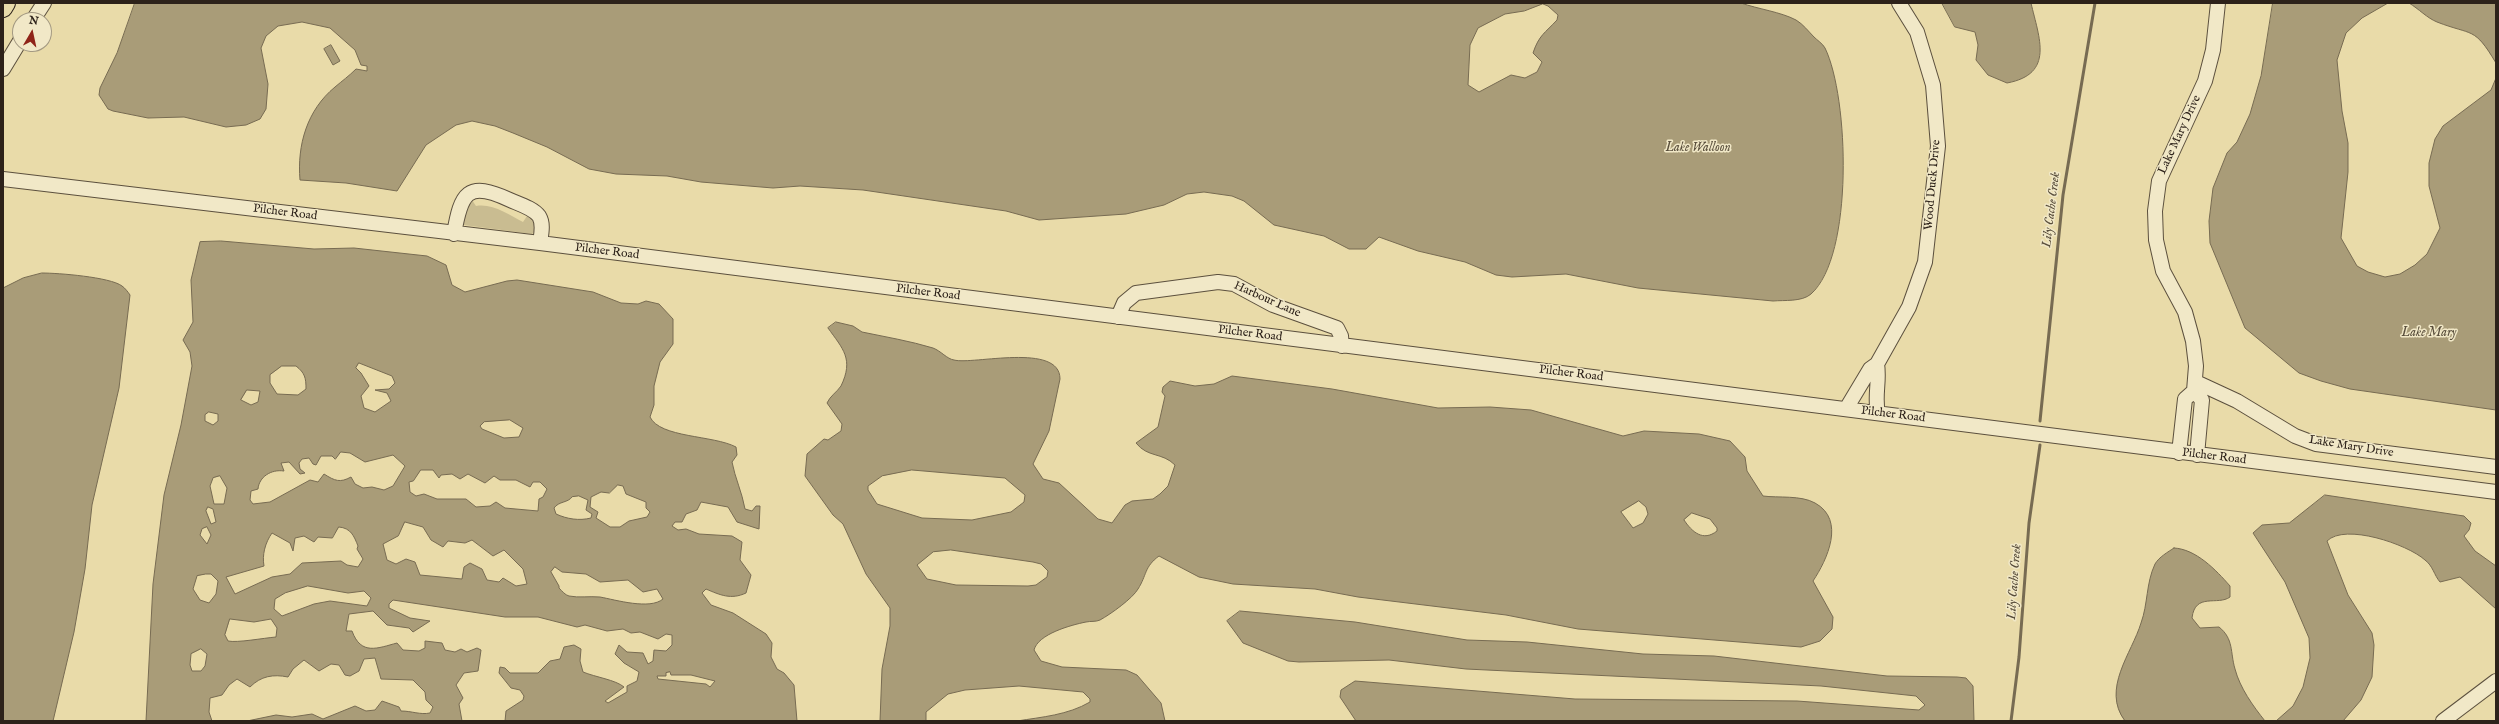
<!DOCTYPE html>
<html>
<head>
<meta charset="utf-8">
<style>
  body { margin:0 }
  #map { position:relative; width:2499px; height:724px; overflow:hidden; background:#e9dba9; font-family:"IM FELL English",serif }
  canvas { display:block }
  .frame { position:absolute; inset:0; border:4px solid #2d221a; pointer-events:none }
  .north { position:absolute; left:12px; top:12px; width:40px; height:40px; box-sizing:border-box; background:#f1e8c7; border:1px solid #a39982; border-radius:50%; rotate:9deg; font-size:11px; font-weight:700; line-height:16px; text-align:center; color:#2d221a }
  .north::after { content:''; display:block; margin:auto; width:14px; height:18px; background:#8f2418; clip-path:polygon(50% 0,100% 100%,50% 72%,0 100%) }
</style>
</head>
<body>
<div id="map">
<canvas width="2499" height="724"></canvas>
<div class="frame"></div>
<div class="north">N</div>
</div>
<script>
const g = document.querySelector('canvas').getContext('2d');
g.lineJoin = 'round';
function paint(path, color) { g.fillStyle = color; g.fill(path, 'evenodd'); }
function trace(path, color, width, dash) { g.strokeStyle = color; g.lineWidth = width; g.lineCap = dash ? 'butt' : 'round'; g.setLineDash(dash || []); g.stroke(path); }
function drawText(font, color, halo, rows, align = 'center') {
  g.font = font + ' "IM FELL English",serif'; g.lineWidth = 3; g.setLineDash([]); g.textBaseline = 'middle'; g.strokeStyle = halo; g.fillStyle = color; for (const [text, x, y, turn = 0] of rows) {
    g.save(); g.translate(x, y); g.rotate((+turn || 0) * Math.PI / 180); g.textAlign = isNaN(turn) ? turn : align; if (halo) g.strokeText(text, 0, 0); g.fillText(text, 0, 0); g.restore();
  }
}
const green = new Path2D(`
  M470,197L476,206C493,203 509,215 523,222L529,213L535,220V231L532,234L464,225L462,223Z`);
const water = new Path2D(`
  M135,3H1741C1758,9 1781,12 1796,20C1803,24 1809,32 1814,37C1817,40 1823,44 1825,48C1849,97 1854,256 1811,294C1802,302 1784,300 1773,301L1638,288L1566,274L1512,277L1496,275L1465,262L1418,251L1379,237L1366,249H1349L1324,236L1274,225L1244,201L1232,196L1204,192L1187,194L1164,205L1126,214L1039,220L1006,211L863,190L800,186L773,188L701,182L667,176L616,174L589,169L547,147L513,133L495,126L472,121L456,125L426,145L397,191L346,183L300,180C297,145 307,110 335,87C342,81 349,76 356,69L367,71V66L361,65L355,50L330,28L302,22L278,26L266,36L261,48L268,84L266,109L260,119L246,125L226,127L184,117L148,118L113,111L108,109L99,95L100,88L117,53ZM1543,4L1548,6L1558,15L1557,20C1545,33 1539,35 1533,53L1542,62L1537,72L1525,78L1511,75L1479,92L1468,85L1470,45L1478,28L1505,14L1524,11Z
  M1942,3H2031C2039,38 2055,74 2007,83L1988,75L1976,60L1978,45L1975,32L1955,27Z
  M2273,3H2388L2362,18L2346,33L2337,60L2342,111L2348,143V172L2341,238L2357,266L2368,272L2385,277L2400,274L2415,265L2427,254L2440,228L2429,186V163L2435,139L2443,126L2491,90L2496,78V410L2350,389L2321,381L2299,373L2245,328L2210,243L2209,221L2213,188L2227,153L2237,142L2250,114L2261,76Z
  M2409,3H2496V63C2474,26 2473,36 2437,22C2427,18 2419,9 2409,3Z
  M331,45L340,61L333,65L324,49Z
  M221,241L314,249L354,248L427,256L446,265L452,285L465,292L507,281L517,280L593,292L621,303L638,304L646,301L659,304L673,319V344L660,362L654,386V405L650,417C660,438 713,435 736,447L737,455L732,462C735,478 742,492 745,509L752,511L756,506H760L759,529L737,522L728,507L701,502L697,510L686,514L682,522H675L672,526L678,530L686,529L699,534L732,536L742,542L740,560L751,575L746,593C731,600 720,595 706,589L702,593L711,605L733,613L766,634L772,643L771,657L777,669L784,673L794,685L797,721H505L506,711L523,700L524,696L520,690L511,688L499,673L500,667L505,668L510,673H538L550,661L560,659L564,647L574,645L581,649L580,661L583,672C595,677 616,680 624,687L605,701L608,703L627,692V686L637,681L639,672L624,663L615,654L619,645L627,652L643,653L648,664L653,661L654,650L666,651L672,645V635L666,634L658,639L640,632L631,633L623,629L607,631L585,625L577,627L538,617H505L393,600L389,604V608L410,618L430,621L413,632L409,628L387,625L373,611L349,614L346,631H352C361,656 378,648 397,643L403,650L419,651L425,648V641L442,643L445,650L455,652L461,649L467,652L477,648L481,650L478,671L464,673L456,685L463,698L459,704L462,721H247L276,715L292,717L312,714L323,719L355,706L366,711L375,710L382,701L399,707L401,711C412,711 420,715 430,713L433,707L426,700L425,692L413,680L381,679L375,658L364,659L359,671L350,676L345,675L339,665L331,664L319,671L304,660L293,669L288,677C273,674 261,676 250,687L237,679L229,685L222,695L210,698L209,712L212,721H146L153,584L164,495L181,425L192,366L190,352L183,340L193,322L191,280L200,242ZM359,363L392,376L395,383L389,389L375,390L387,393L391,401L375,412L364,408L361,396L369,386L361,373L356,368ZM282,366H296C305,373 306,378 306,389L298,395L277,394L270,383V375ZM247,390L260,391L258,402L251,405L241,400ZM209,412L218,414V421L213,425L205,421V415ZM510,420L523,428L519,437L504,438L482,429L480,426L484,422ZM341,452L350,453L365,462L393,455L405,466L393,486L384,490L372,487L363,488L355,484L351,477C340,483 335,481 324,474L318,482L310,480L270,502L253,504L250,500L251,491L258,489C259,477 271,469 284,471L281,463L289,462L300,474L305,473L300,469L299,463L302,459L309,458L313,464L316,465L321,456H332L335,459ZM421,470H433L439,478L441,475L452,474L460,479L468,474L485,483L494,476L500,480H516L530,487L533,482H540L547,489L543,497L539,499L538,511L505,508L496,502L490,506L476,507L466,499H437L424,494L416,496L410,492L409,482L413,481ZM220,476L227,488L224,504H214L210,486L213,478ZM618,485L623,486L626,494L646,502V508L650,512L647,517L629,521L620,527H610L596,518L598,512L590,507L591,497L601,492L609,493ZM579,496L588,500L586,510L592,514L591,518C579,521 567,519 556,514L554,508C559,501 568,503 572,497ZM208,507L213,509L216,522L211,524L206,511ZM405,522L423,527L431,540L443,547L448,541L465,543L472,540L493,556L504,550L523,569L527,584L516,586L503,578L499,582L487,580L482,569L470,563L464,567L462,579L420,575L415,562L406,559L396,564L387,560L383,544L398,536ZM207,527L211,535L207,544L200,535L202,529ZM339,527C351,528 354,536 358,546L357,549L363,559L358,567L347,565L341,561L302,563L290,574L272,577L235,594L226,577L264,566C262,555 265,543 272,533L290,543L293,551L295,538L304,536L314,542L318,537L332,538ZM555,567L562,572L586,574L600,582L628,580L643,592L657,589L663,599C650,610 616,600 600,597C589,596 579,598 569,596C565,595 562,591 559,588V586L551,572ZM206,574H211L218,581L216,594L209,603L200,600L193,589L197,576ZM308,586L348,593L364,591L371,598L367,606L330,601L314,604L282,616L274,609L275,599L285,593ZM230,619L254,622L271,619L277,628L276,637C264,638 237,643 228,641L225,635ZM201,649L207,654L205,666L201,671H192L190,665L191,654ZM670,672L671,675H691L715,681L710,687L706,684L658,679L657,676H666V673Z
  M42,273C58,273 110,277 122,286C125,288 128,292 130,295L119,388L92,505L85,569L74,632L53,721H3V288L23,278Z
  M836,322L853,326L862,332C886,337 910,341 933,348C941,351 947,359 954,360C973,365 1060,342 1060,379L1049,431L1033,464L1043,479L1059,483L1098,519L1112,523L1125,505L1132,501L1153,499L1160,494L1168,486L1175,465C1162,452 1148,458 1136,443L1158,427L1165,396L1162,392L1163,387L1170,381L1195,386L1214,384L1232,376L1332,389L1438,408L1490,407L1531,410L1623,436L1644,431L1699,434L1730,441L1745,457L1747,471L1763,496C1778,498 1801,495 1815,503C1846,520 1827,560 1813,581L1833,617L1832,629L1820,641L1801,647L1578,629L1506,615L1358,597L1315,589L1233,584L1199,577L1159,556C1144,567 1147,575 1138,589C1133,598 1111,614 1100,620C1096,622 1090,621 1086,622C1071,625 1038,634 1034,650L1041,661L1062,667L1126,670L1137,675L1161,703L1165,721H1017C1042,717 1068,715 1090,702V699L1083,692L1019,686L965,690L948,694L926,712V721H880L882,669L890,626V608L866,574L843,524L833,515L805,476L807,454L824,439L828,440L841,431L842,424L827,403C830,396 837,392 841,386C854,359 843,349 828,328ZM912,470L1005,478L1025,495L1024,502L1011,512L972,520L922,518L877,504L868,490V486L882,476ZM1639,501L1646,507L1648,514L1643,523L1633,528L1621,512ZM1692,513L1710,519L1717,528V531C1703,542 1692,532 1684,520ZM951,550L1033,562L1041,564L1048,571L1047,577L1036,585L1028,586L956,585L927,579L917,565L933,552Z
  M2325,495L2464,516L2471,523L2469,530L2464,536L2475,551L2496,566V609L2460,577L2440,582C2434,575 2433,566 2425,560C2407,544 2345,523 2327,541L2348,595L2372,633L2374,645L2372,677L2361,700L2343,721H2276L2293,706L2303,687L2310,658L2309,638L2285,582L2253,533L2262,525L2289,523Z
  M2174,548C2196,549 2216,570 2230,586V597C2218,606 2195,592 2192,618L2200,628L2219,627C2234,639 2230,652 2235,669C2240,688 2253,706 2265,721H2125C2101,689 2132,653 2141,623C2148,604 2146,583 2155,564C2159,557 2168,552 2174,548Z
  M1240,611L1355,622L1467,640L1527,642L1643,654L1714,656L1887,676L1957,677L1966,678L1973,686L1974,721H1356L1340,697L1341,690L1355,681L1575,699L1797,701L1919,710L1925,705L1916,696L1821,686L1466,669L1389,660L1299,662L1288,661L1243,643L1227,621Z`);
const stream = new Path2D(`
  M2040,421L2063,195L2095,3
  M2011,721L2019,657L2029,523L2040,445`);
const minor = new Path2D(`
  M33,20L44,3
  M3,69L20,41
  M3,179L540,243L2496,492
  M454,234C461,193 467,180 510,200C519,204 533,208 539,216C544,224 541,235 540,243
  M1118,317L1124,303L1136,293L1218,282L1234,284L1273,305L1337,328L1341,336L1342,346
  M1877,364C1880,381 1874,396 1878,413
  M2196,382L2237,401L2295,436L2316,444L2496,467
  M2194,391L2202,400L2197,455
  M1846,409L1870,369L1877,364L1909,307L1925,262L1938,146L1933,85L1917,32L1899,3
  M2179,453L2185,399L2194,391L2196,366L2193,341L2185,312L2163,271L2156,240L2155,211L2159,181L2205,81L2213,50L2218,3
  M2443,721L2496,681`);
const major = new Path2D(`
  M3,8L6,3`);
const streetNames = [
  ["Lake Mary Drive",2180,135,-65],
  ["Wood Duck Drive",1933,185,-85],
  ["Pilcher Road",285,213,7],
  ["Pilcher Road",607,252,7],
  ["Pilcher Road",928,293,7],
  ["Harbour Lane",1267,300,24],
  ["Pilcher Road",1250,334,7],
  ["Pilcher Road",1571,374,7],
  ["Pilcher Road",1893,415,7],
  ["Lake Mary Drive",2351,447,9],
  ["Pilcher Road",2214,457,7]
];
const waterNames = [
  ["Lake Walloon",1698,148],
  ["Lily Cache Creek",2052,210,-83],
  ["Lake Mary",2429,333],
  ["Lily Cache Creek",2015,582,-86]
];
paint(green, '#c9bc91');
paint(water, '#a99c78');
trace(water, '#776b52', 1);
trace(stream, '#776b52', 3);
trace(minor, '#5c503e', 16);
trace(major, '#2d221a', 20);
trace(minor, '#f1e8c7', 14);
trace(major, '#e9dba9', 18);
drawText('12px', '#2d221a', '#f1e8c7', streetNames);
drawText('italic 13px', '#584d3b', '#f1e8c7', waterNames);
</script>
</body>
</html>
